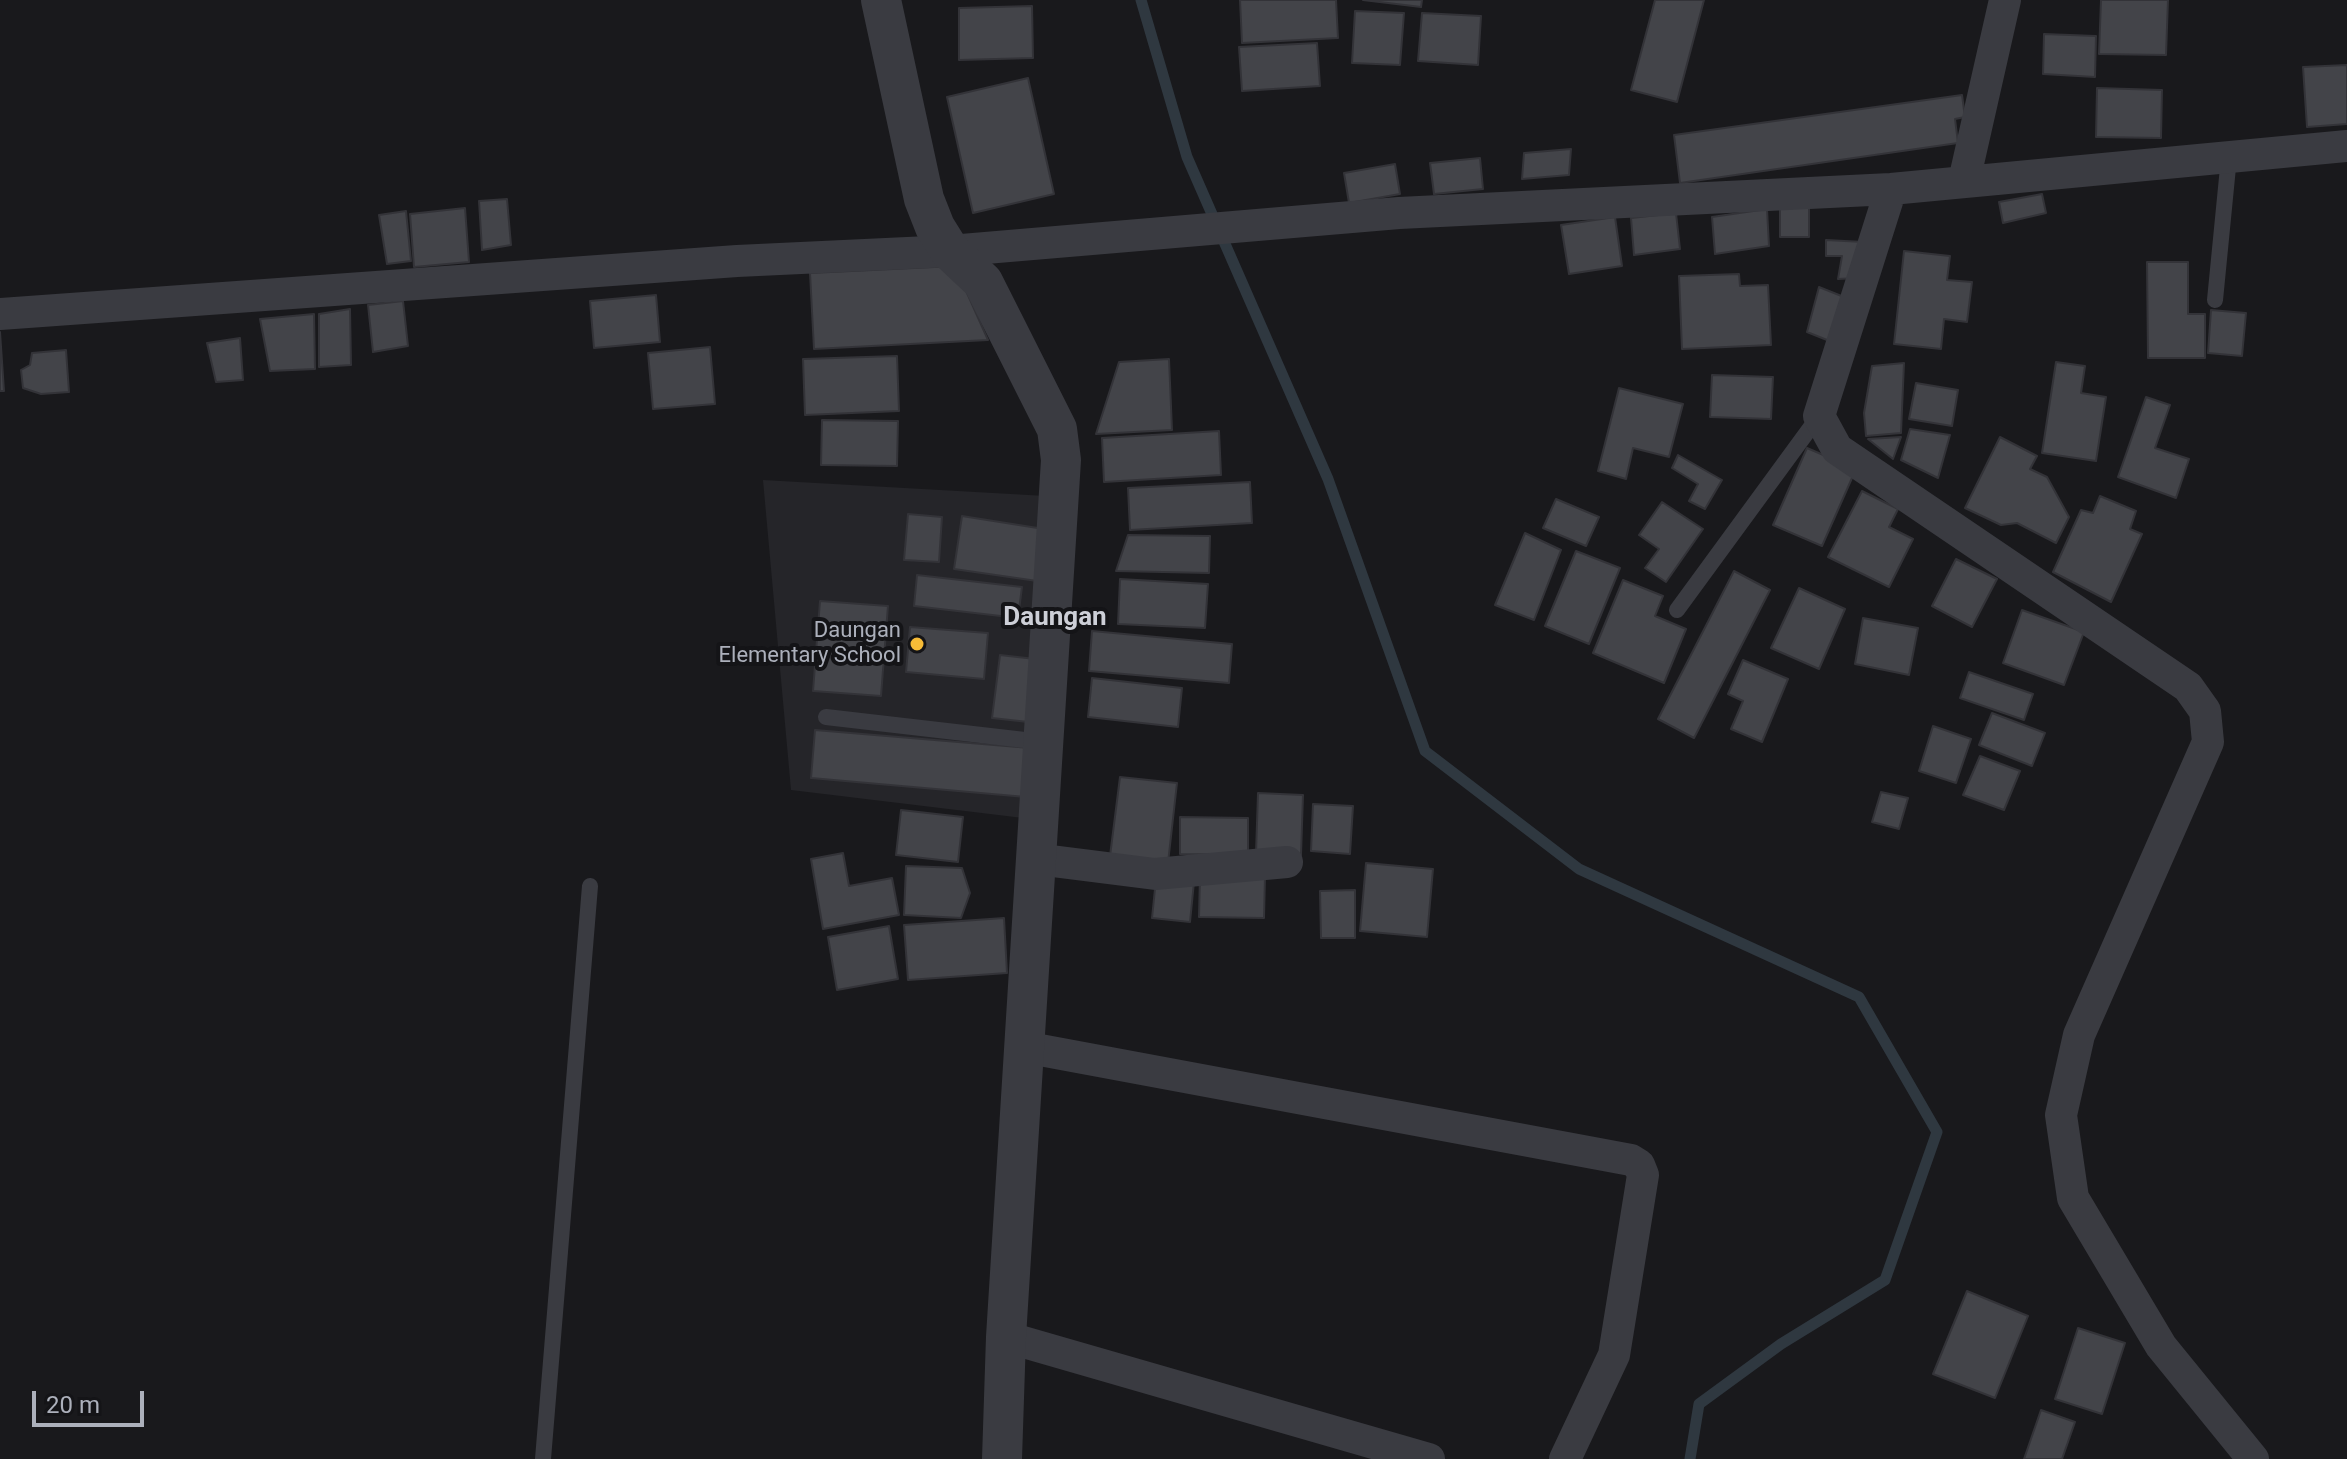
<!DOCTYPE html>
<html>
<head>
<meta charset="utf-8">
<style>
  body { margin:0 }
  #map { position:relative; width:2347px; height:1459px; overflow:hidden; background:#19191c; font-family:Roboto,sans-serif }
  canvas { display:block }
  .scale { position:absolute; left:32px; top:1391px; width:112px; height:36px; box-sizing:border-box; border:4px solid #acb0bb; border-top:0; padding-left:10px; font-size:24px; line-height:28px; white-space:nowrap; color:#acb0bb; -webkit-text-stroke:6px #141417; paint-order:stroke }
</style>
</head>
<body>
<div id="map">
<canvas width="2347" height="1459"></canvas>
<div class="scale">20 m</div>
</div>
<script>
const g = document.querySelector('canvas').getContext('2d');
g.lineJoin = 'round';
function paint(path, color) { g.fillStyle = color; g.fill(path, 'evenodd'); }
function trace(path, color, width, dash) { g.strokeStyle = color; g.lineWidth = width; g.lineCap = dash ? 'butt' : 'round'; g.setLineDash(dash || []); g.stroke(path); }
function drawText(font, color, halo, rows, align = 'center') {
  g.font = font + ' Roboto,sans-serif'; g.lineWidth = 8; g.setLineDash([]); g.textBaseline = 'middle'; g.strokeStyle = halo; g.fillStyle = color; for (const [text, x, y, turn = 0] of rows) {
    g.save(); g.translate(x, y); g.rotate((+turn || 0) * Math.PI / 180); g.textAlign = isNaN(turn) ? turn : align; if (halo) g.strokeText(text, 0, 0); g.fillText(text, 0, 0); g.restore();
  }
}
const built = new Path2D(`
  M763,480L1064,497L1048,821L791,790Z`);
const stream = new Path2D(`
  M1141,0L1187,157L1328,479L1425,751L1579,869L1859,997L1937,1132L1885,1280L1781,1344L1699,1404L1690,1459`);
const building = new Path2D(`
  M1240,0H1336L1338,38L1242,43Z
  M1363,0H1422L1421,7Z
  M1655,0H1704L1677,102L1631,90Z
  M2101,0H2168L2166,55L2099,54Z
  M1032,6L1033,58L959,60V8Z
  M1355,11L1404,13L1400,65L1352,63Z
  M1422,13L1481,16L1478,65L1418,61Z
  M2044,34L2096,36L2095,77L2043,74Z
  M1317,43L1320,86L1242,91L1239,47Z
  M2347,65V124L2307,127L2303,67Z
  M1028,78L1054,194L973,213L947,97Z
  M2097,88L2162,90L2161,138L2096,137Z
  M1962,95L1965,117L1955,119L1958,143L1680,183L1674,135Z
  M1571,149L1569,175L1522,179L1524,153Z
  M1480,158L1483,189L1434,194L1430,163Z
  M1395,164L1400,194L1349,203L1344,173Z
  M2042,194L2046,213L2003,223L1999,202Z
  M507,199L511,245L482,250L479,201Z
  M1809,207V237H1780V208Z
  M465,208L469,262L414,267L410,214Z
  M1767,209L1769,246L1715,254L1712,217Z
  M406,211L411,261L387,264L379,215Z
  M1676,213L1680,249L1634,255L1631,218Z
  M1615,217L1622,266L1569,274L1561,225Z
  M1826,240L1864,242L1858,278L1838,279L1842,256H1826Z
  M1904,251L1950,256L1947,280L1972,282L1967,322L1944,319L1941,349L1894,344Z
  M2147,262H2188V314H2205V358H2148Z
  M955,266L988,340L814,349L810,273Z
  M1739,274L1740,286L1768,285L1771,345L1682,349L1679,276Z
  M1819,287L1844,297L1832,342L1807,332Z
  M656,295L660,342L594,348L590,301Z
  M403,301L408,346L373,352L368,305Z
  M350,309L351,365L319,367V314Z
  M2211,310L2246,313L2242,356L2208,353Z
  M314,314L315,369L270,371L260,319Z
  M0,332L4,391H0Z
  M240,338L243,380L216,382L207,343Z
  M710,347L715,404L653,409L648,353Z
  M66,350L69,392L41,394L23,388L21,370L30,365L32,353Z
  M897,356L899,411L805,415L803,359Z
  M1169,359L1172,430L1096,434L1119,362Z
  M2056,362L2085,366L2081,393L2106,397L2096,461L2042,453Z
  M1904,363L1901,433L1866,436L1864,413L1872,366Z
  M1712,375L1773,377L1771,419L1710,417Z
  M1916,383L1958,390L1952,426L1909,419Z
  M1619,388L1683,404L1669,457L1633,448L1626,479L1598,471Z
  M2146,397L2170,405L2155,448L2189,459L2176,498L2118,477Z
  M822,420L898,421L897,466L821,465Z
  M1910,429L1950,435L1938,478L1901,460Z
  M1219,431L1221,475L1104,482L1102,438Z
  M1901,437L1893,459L1868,439Z
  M2000,437L2037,456L2030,469L2047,477L2069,517L2056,543L2017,523L2001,525L1965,508Z
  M1807,448L1856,469L1822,546L1773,525Z
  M1678,455L1722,480L1705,509L1689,501L1698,484L1672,468Z
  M1250,482L1252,523L1130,530L1128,488Z
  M1862,491L1898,509L1889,527L1913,539L1889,587L1828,557Z
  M2100,496L2136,511L2130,529L2142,534L2111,602L2053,572L2081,510L2093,513Z
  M1556,499L1599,517L1586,546L1543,528Z
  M1662,502L1703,529L1666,582L1645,568L1659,549L1639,535Z
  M908,514L942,517L939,562L904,560Z
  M962,516L1044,529L1037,581L954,569Z
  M1525,533L1561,550L1534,620L1495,605Z
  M1128,535L1210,536L1209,573L1116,571Z
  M1576,551L1620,568L1589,644L1545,626Z
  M1956,559L1997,579L1972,627L1932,606Z
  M1734,571L1770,590L1694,738L1658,719Z
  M917,575L1022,587L1018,618L914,606Z
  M1120,579L1208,584L1205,628L1118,624Z
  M1623,580L1663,596L1655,616L1686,629L1664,683L1593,653Z
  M1799,588L1845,609L1819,669L1771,648Z
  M820,601L888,606L881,696L813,691Z
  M2022,610L2084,632L2064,685L2003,663Z
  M1863,618L1918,628L1909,675L1855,664Z
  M910,627L988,633L984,679L906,672Z
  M1092,631L1232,644L1229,683L1089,671Z
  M1000,655L1044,660L1037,723L992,718Z
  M1743,660L1788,679L1762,742L1731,729L1743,701L1728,694Z
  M1969,672L2033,694L2024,720L1960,698Z
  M1092,678L1182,688L1178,727L1088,717Z
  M1992,713L2045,733L2032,766L1979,745Z
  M1933,726L1971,739L1956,783L1919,771Z
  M815,730L1042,749L1037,798L811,778Z
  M1980,756L2020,771L2004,810L1963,795Z
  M1120,777L1177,783L1168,863L1110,856Z
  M1881,792L1908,798L1899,829L1872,822Z
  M1258,793L1303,795L1301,855L1256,853Z
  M1313,804L1353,806L1350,854L1311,851Z
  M901,810L963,817L958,862L896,855Z
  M1180,817L1248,818V855L1180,854Z
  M843,853L849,886L892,878L899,915L823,929L811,859Z
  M1366,863L1433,869L1427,937L1360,931Z
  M906,866L962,868L970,893L961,918L904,915Z
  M1200,875L1265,876L1264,918L1199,917Z
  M1156,879L1194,882L1190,922L1152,918Z
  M1355,890V938H1321L1320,891Z
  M1004,918L1007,973L908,980L904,925Z
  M889,926L898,979L837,990L828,937Z
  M1967,1291L2028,1316L1995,1398L1933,1374Z
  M2078,1328L2125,1343L2102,1414L2055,1399Z
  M2041,1410L2075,1422L2062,1459H2024Z`);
const service = new Path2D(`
  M2215,300L2229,157
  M1677,610L1819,416
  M826,717L1042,742
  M543,1459L590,886`);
const minor = new Path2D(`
  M1964,181L2005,0
  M1891,189L1819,416L1837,449L2188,687L2205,711L2208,742L2079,1035L2061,1115L2073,1198L2161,1346L2253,1459
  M0,314L737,261L950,251L1399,213L1891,189L2347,146
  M1036,859L1155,874L1287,862
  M1024,1047L1631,1160L1639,1165L1643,1175L1614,1355L1565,1459
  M1006,1337L1429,1459`);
const tertiary = new Path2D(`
  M881,0L924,199L935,227L950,251L983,282L1057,429L1061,460L1006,1337L1002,1459`);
const markers = [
  [917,644,8,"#f6bb37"]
];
const poiNames = [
  ["Daungan",901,631],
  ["Elementary School",901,656]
];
const quarterNames = [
  ["Daungan",1055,618]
];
paint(built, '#252529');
trace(stream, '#2f3840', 11);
paint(building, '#434449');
trace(building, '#333338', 2);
trace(service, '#3a3b41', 16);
trace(minor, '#3a3b41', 32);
trace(tertiary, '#3a3b41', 40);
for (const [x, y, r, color] of markers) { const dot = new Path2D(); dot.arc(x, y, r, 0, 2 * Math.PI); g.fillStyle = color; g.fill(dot); trace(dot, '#141417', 3); }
drawText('22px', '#acb0bb', '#141417', poiNames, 'right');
drawText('bold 26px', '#cdcfd7', '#141417', quarterNames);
</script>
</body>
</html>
